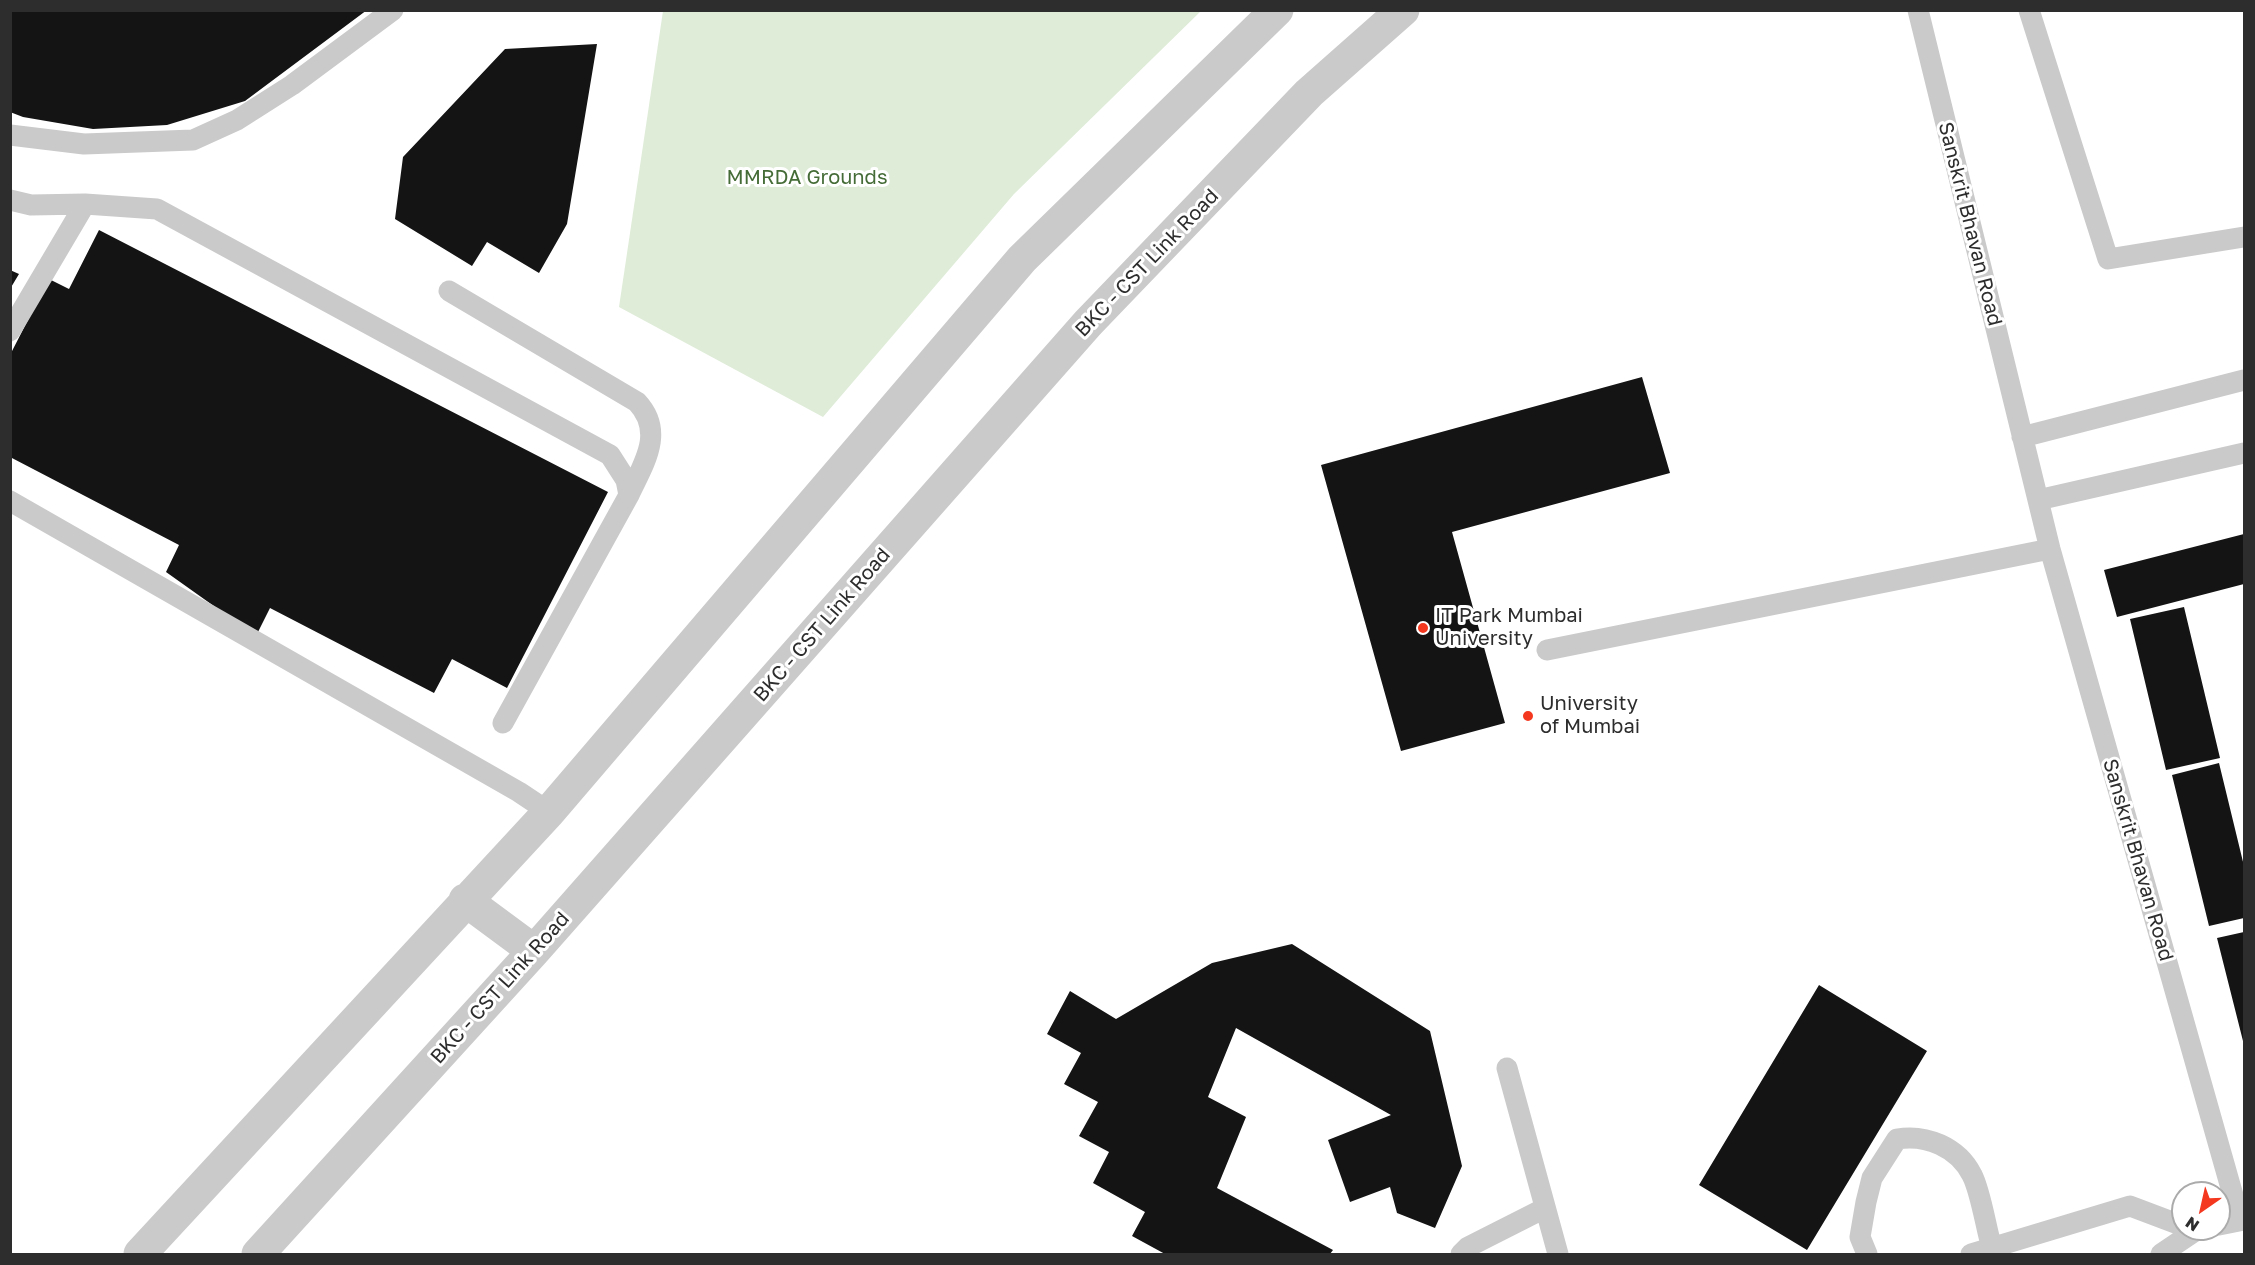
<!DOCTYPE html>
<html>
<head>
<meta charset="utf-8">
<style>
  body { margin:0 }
  #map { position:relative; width:2255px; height:1265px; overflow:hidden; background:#fff; font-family:"Golos Text",sans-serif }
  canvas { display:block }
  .frame { position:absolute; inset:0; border:12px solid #2d2d2d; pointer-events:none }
  .north { position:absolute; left:2171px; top:1181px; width:60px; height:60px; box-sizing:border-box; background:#fff; border:2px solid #ababab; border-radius:50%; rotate:214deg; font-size:16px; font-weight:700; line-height:24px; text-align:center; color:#2d2d2d }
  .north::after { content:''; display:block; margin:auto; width:21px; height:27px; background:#f4371f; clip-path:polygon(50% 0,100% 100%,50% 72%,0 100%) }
</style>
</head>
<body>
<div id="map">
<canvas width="2255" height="1265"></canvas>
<div class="frame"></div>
<div class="north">N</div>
</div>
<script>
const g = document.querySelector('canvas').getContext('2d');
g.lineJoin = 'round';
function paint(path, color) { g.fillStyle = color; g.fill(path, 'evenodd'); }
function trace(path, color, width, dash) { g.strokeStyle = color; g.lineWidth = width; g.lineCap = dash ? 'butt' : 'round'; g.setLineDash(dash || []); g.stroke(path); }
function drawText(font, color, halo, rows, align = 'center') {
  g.font = font + ' "Golos Text",sans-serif'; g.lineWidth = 6; g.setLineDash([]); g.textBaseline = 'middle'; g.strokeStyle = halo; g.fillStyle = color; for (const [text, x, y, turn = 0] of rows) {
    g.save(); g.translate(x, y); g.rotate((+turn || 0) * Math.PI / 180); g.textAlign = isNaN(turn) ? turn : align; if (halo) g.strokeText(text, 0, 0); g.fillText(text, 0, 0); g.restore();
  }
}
const green = new Path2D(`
  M663,11V10L1201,11L1014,194L823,417L619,307Z`);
const building = new Path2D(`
  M10,10H367L245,101L167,125L93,129L23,117L10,112Z
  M597,44L567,224L539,273L487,242L472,266L395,219L403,157L505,49Z
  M99,230L608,492L507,688L452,659L434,693L270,608L256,636L166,572L179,545L10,457V355L49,279L69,289Z
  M10,270L19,274L10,289Z
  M1642,377L1670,473L1452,532L1505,723L1401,751L1321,465Z
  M2244,534V584L2117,617L2104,570Z
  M2184,607L2220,758L2166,770L2130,619Z
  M2219,763L2244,866V918L2209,926L2172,775Z
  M2244,932V1045L2217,938Z
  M1292,944L1430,1031L1462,1166L1435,1228L1397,1213L1390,1187L1350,1202L1328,1140L1391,1115L1236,1028L1208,1097L1246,1117L1217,1188L1333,1250L1330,1254H1165L1132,1236L1145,1212L1093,1183L1109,1152L1079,1136L1098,1102L1064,1084L1081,1053L1047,1034L1070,991L1116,1019L1212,963Z
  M1819,985L1927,1051L1807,1250L1699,1185Z`);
const service = new Path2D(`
  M1918,10L2050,549L2240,1220
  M2029,10L2108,259L2244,237
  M10,135L84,144L193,140L237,120L292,85L393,10
  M10,200L31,205L85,204L157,209L610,455L626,480L629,495L503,723
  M449,291L637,402C665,432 644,463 629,495
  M10,331L85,204
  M2022,437L2244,380
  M2038,500L2244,453
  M10,501L519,792L549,812
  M1547,650L2050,549
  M1507,1068L1558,1254
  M2219,1225L2244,1220
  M1461,1254L1468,1247L1545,1208
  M1867,1254L1860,1237L1866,1202L1872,1178L1897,1139C1926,1134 1958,1147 1972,1175C1981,1192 1986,1229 1992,1248
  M1971,1254L2130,1206L2183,1226
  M2161,1254L2198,1229`);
const tertiary = new Path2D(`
  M465,900L534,951
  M140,1254L549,812L1022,259L1277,10
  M258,1254L534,951L1088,323L1309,93L1403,10`);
const markers = [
  [1423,628,6,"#f4371f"],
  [1528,716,6,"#f4371f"]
];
const parkNames = [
  ["MMRDA Grounds",807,178]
];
const streetNames = [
  ["Sanskrit Bhavan Road",1970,224,76],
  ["BKC - CST Link Road",1147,263,-46],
  ["BKC - CST Link Road",822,625,-49],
  ["Sanskrit Bhavan Road",2138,860,74],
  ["BKC - CST Link Road",500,988,-48]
];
const poiNames = [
  ["IT Park Mumbai",1435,616],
  ["University",1435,639],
  ["University",1540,704],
  ["of Mumbai",1540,727]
];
paint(green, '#dfecd8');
paint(building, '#141414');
trace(service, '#cacaca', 21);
trace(tertiary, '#cacaca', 33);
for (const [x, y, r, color] of markers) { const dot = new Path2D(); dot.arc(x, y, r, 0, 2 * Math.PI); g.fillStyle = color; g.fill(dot); trace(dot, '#fff', 2); }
drawText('20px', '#456c37', '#fff', parkNames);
drawText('20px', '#2d2d2d', '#fff', streetNames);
drawText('20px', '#2d2d2d', '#fff', poiNames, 'left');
</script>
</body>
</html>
